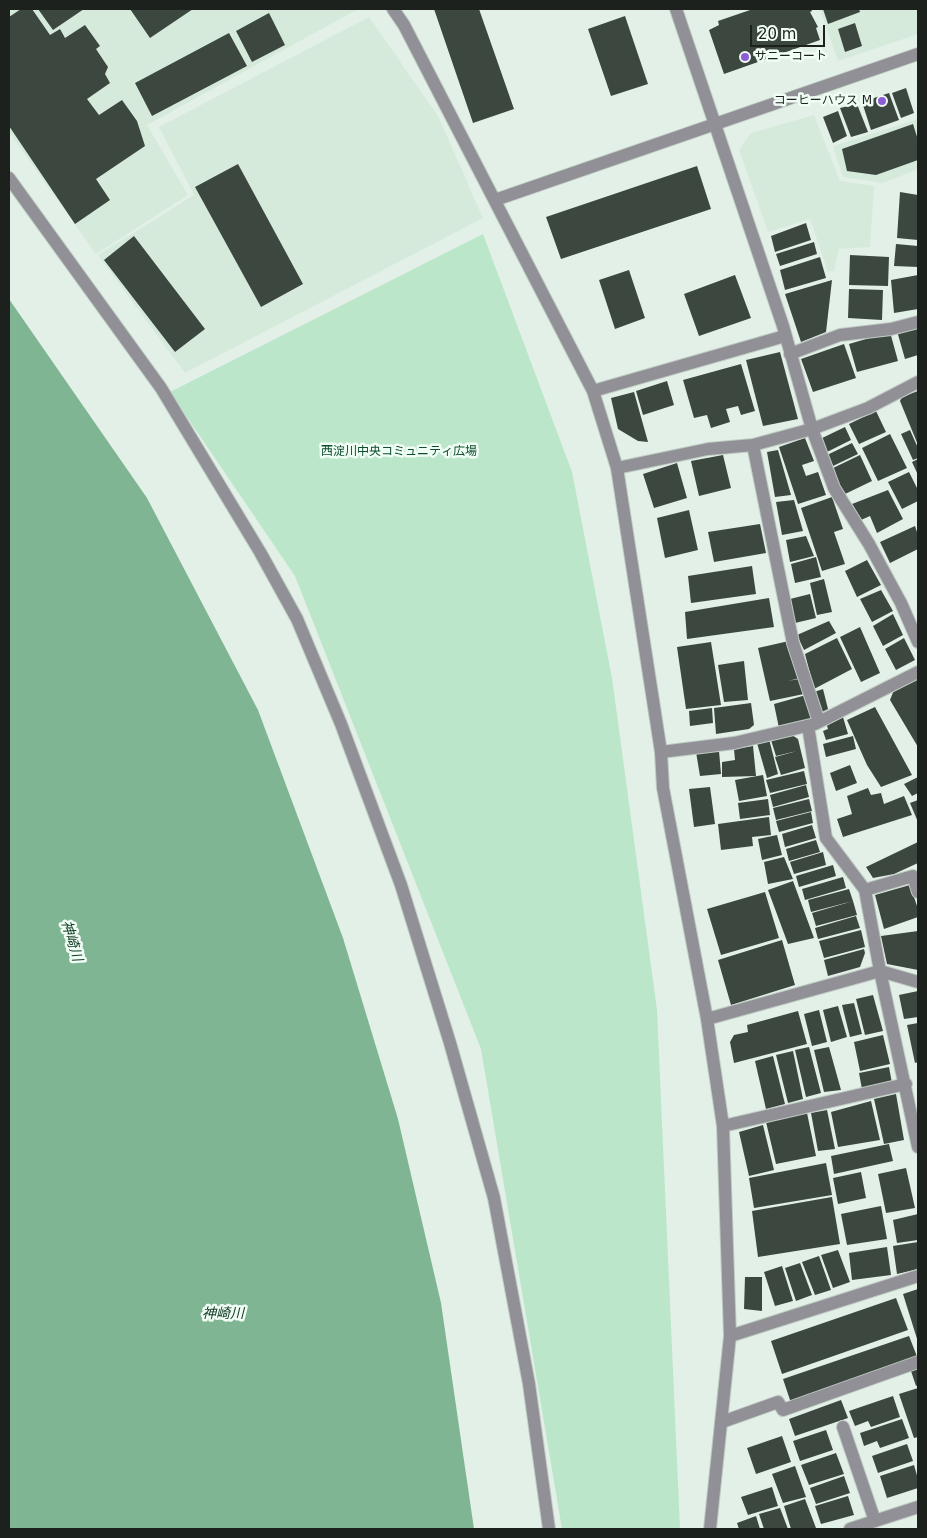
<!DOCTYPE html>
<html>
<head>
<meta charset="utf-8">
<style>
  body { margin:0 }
  #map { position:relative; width:927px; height:1538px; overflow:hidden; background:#e3f0e7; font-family:"DejaVu Sans",sans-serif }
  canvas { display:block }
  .frame { position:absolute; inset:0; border:10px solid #1c211e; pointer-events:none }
  .scale { position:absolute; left:750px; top:25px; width:75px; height:22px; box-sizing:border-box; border:2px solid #1c211e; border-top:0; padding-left:6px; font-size:15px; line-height:18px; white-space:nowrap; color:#1c211e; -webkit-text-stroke:4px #f0fdf4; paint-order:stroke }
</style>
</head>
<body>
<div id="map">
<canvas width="927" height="1538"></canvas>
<div class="frame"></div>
<div class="scale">20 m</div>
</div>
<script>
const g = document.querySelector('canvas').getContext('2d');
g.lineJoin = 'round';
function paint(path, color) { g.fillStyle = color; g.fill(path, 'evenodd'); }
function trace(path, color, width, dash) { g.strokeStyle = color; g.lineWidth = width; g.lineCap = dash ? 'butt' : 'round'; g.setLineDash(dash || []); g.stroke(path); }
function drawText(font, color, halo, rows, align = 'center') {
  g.font = font + ' "DejaVu Sans","Noto Sans JP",sans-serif'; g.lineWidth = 5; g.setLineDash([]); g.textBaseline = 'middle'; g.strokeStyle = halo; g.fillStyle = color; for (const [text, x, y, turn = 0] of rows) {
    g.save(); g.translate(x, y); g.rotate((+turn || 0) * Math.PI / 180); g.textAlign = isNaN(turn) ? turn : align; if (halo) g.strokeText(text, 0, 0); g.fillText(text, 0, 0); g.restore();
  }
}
const built = new Path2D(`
  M13,9H358L147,125L188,195L96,254L9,132V11Z
  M820,9H918V34L838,61Z
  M369,17L438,116L483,218L185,373L98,255L194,195L159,127Z
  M814,115L840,181L874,186L870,247L839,249L834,271L828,272L810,219L768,232L739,150L751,133Z
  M918,119V169L883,183L843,177L833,146Z`);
const green = new Path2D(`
  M483,234L572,472L612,678L657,1010L680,1529H562L481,1049L295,576L170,392Z`);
const water = new Path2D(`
  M9,299L147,498L258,710L343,938L398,1119L441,1303L474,1529H9Z`);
const building = new Path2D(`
  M21,9H32L50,35L60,29L65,38L85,25L100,46L96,49L108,67L105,74L110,83L87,99L99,115L122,100L137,121L145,146L96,179L110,200L75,224L9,126V17Z
  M38,9H84L53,30Z
  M130,9H193L150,38Z
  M434,9H479L514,109L473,123Z
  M753,9H811L812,11L810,12L818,27L816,28L820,40L724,74L709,30L719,25L718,21Z
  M823,9H859L860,12L828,24Z
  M269,13L285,45L252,62L236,31Z
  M625,16L648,84L611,96L588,29Z
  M855,23L862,46L845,52L838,29Z
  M229,33L247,66L152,116L135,83Z
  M906,88L914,113L901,118L892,93Z
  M889,93L899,120L871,130L862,102Z
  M857,104L868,132L851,137L840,108Z
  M838,111L847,136L833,143L823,117Z
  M913,124L918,140V160L876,175L847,171L842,149Z
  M238,164L303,284L261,307L195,187Z
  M697,166L711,209L561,259L546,217Z
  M900,192L918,195V240L897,238Z
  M806,223L811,240L775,252L771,236Z
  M134,236L205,329L175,352L104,260Z
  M814,242L817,254L780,266L776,254Z
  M896,244L918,246V267L894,266Z
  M850,255L889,257L888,286L849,285Z
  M820,257L826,278L785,290L780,270Z
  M629,270L645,318L615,329L599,280Z
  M735,275L751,318L699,336L684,294Z
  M918,275V309L894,313L891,280Z
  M832,280L826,332L801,342L785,294Z
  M849,289L883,290L882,320L848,318Z
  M918,325V355L905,359L897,331Z
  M890,332L898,361L857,372L849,344Z
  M844,344L856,378L813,392L801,359Z
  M780,352L798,419L763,426L746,360Z
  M741,364L755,411L741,415L738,406L726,409L730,422L711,428L707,415L694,418L683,380Z
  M667,381L674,405L643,415L636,391Z
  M918,391V445L900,401L902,397Z
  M634,392L648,442L638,441L618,429L611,398Z
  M876,411L886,432L859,444L849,424Z
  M845,427L851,440L825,453L818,440Z
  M910,430L918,448V458L913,460L901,434Z
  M890,434L907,468L878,481L862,448Z
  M805,438L814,461L802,465L806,476L818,472L826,495L798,504L779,447Z
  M852,443L858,454L833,466L827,455Z
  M778,450L791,495L775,497L767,452Z
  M723,455L731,488L699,496L691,461Z
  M860,455L872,481L843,495L831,469Z
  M918,459V475L912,462Z
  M677,463L687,498L654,508L643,474Z
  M909,472L918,490V501L902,509L888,482Z
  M888,490L903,519L877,533L870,516L861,520L852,504Z
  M832,497L843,529L834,532L845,564L822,571L801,508Z
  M794,500L803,531L782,535L776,502Z
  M689,510L698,550L665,558L657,518Z
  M760,524L766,553L714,562L708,532Z
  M915,526L918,535V549L890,563L880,542Z
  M806,536L814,556L790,562L786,540Z
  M816,557L821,577L795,583L791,564Z
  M867,560L881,585L857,597L845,571Z
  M752,566L756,594L691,603L688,576Z
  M824,579L832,612L817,615L810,583Z
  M881,590L893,611L872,622L860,599Z
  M810,594L816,618L795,623L790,599Z
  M769,598L774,627L687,639L685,612Z
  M893,614L903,635L883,646L873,626Z
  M829,621L836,633L804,650L797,635Z
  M860,627L880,673L861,682L840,637Z
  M837,638L852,669L814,689L805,654Z
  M904,638L915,660L896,670L885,649Z
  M789,641L800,678L788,681L799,679L804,694L770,701L758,648Z
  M711,642L721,705L686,709L677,647Z
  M744,661L748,700L724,702L718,665Z
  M916,678L918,679V747L890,700L894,690Z
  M823,689L828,709L820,713L814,692Z
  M806,695L814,719L779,728L774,704Z
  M751,703L754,725L749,729L716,734L714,708Z
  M875,707L912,775L881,787L867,765L847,720Z
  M712,708L713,723L690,726L689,711Z
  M843,717L848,734L826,740L823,731L828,729L826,722Z
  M792,735L798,739L805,768L781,775L775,757L797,751L776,756L771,740Z
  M853,736L856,749L826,757L823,744Z
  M769,739L778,774L767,778L757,743Z
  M753,746L756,776L722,777V762L735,760L734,749Z
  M719,751L721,774L700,776L696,752Z
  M850,765L857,783L836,791L830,773Z
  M804,771L807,784L770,793L766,780Z
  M763,775L767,796L739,801L735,780Z
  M918,777V793L912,796L904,784Z
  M806,785L809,797L773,807L770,795Z
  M710,787L715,824L694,827L689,789Z
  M868,788L871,795L881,793L884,804L904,796L912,815L843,837L837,819L852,814L847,796Z
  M768,799L770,815L740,819L738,803Z
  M809,799L812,811L776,820L773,808Z
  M918,800V822L910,803Z
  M811,812L813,823L779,832L776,821Z
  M769,817L771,835L752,837L753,846L721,850L718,824Z
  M812,825L816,838L785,847L782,834Z
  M777,835L782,855L762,860L758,839Z
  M816,840L820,852L789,861L786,849Z
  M918,842V863L894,874L873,878L866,867Z
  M823,852L826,865L794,874L790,862Z
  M784,857L793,879L768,884L764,862Z
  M833,865L836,876L799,887L796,876Z
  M843,877L846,888L805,900L802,889Z
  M793,881L814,938L788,944L768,890Z
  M910,885L918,909V917L884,929L875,895Z
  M849,889L853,901L811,912L808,900Z
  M765,892L779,938L721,955L707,909Z
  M853,901L857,915L816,926L812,913Z
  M856,916L860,928L818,939L815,928Z
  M861,930L865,947L824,958L819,941Z
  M918,931V970L887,964L881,936Z
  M782,940L795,985L731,1005L718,960Z
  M864,949L865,953L860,967L828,976L824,960Z
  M918,991V1017L904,1019L899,995Z
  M873,995L883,1031L865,1035L856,999Z
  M854,1003L862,1034L850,1037L842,1005Z
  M838,1006L847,1037L831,1042L823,1010Z
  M819,1010L827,1042L812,1046L804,1014Z
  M798,1011L807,1044L734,1063L730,1042L734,1035L748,1032L747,1025Z
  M918,1023V1062L915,1063L907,1025Z
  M883,1035L890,1064L860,1071L854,1042Z
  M809,1047L821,1093L806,1097L795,1050Z
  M829,1047L841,1090L824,1092L814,1050Z
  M793,1051L803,1099L788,1103L776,1055Z
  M773,1056L785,1104L766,1109L755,1061Z
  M889,1067L892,1083L862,1089L859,1073Z
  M896,1094L904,1140L884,1144L874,1099Z
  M871,1101L880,1140L838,1147L831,1112Z
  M827,1110L835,1149L818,1151L811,1113Z
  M807,1113L816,1156L776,1164L766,1122Z
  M763,1125L774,1170L749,1176L739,1132Z
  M889,1144L893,1161L834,1174L831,1156Z
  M826,1163L832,1195L754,1208L749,1178Z
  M906,1168L915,1208L886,1213L878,1174Z
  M861,1172L866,1198L838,1204L833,1178Z
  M832,1197L840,1244L758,1257L752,1211Z
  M881,1206L887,1239L847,1245L841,1214Z
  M918,1214V1240L897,1243L893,1220Z
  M918,1242V1269L897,1274L893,1246Z
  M887,1247L891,1275L852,1280L849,1253Z
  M838,1250L850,1282L833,1288L821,1255Z
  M819,1256L831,1290L815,1295L802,1262Z
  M800,1263L812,1295L796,1301L785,1268Z
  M782,1266L793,1301L775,1306L764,1272Z
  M745,1277H762V1311L744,1309Z
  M918,1289V1342L903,1294Z
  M896,1298L908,1330L782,1374L771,1341Z
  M909,1336L918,1359L791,1403L783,1379Z
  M918,1369V1385L916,1386L911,1371Z
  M918,1388V1437L914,1438L899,1394Z
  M893,1396L900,1417L871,1427L868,1421L855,1426L849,1411Z
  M841,1400L848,1418L795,1436L789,1419Z
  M902,1419L909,1438L880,1448L877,1441L864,1446L860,1433Z
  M826,1430L833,1450L800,1461L793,1441Z
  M782,1436L791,1462L756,1474L747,1448Z
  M907,1444L913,1461L878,1473L872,1456Z
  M836,1453L844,1474L809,1485L801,1465Z
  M914,1465L918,1479V1488L887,1498L880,1476Z
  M795,1466L806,1497L783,1503L772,1474Z
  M844,1476L850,1493L816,1504L810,1488Z
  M772,1487L778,1506L748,1515L741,1497Z
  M848,1496L854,1515L821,1524L815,1506Z
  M805,1499L816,1528L791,1529L784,1506Z
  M780,1508L788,1529H764L759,1514Z
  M756,1516L760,1529H739L737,1523Z`);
const minor = new Path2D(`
  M393,9L404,25L593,391L617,468L661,752L663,788L707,1019L723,1126L730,1336L710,1529
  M676,9L783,326L812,429L834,488L869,544L901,603L918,642
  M9,178L161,388L260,552L297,619L341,724L401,885L450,1043L494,1198L529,1384L549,1529
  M495,200L918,54
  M790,354L840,335L891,329L918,322
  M593,391L785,336
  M753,445L793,643L819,722
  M617,468L708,449L753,445L812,429L868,408L918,382
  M808,726L826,838L865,890L880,971L918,1147
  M661,752L734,743L815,724L918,672
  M865,890L913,876L918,892
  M707,1019L880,971L918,982
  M723,1126L906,1084
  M730,1336L918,1276
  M722,1422L778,1402L783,1410L918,1362
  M843,1427L875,1521
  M850,1529L918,1507`);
const markers = [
  [745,57,5,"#8c5dd6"],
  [882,101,5,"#8c5dd6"]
];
const poiNames = [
  ["サニーコート",755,57],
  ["コーヒーハウス M",872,101,"right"]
];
const parkNames = [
  ["西淀川中央コミュニティ広場",399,452]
];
const waterNames = [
  ["神崎川",71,941,73],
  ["神崎川",223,1314]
];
paint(built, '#d5eadb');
paint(green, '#bbe6c9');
paint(water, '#80b593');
paint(building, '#3c4740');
trace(minor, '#bfcbc3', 14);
trace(minor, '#919096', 12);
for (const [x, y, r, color] of markers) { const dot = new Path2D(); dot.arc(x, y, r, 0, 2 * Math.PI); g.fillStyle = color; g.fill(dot); trace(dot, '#f0fdf4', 2); }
drawText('12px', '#1c211e', '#f0fdf4', poiNames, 'left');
drawText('12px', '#0e4e2e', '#f0fdf4', parkNames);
drawText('italic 14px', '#0d3721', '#f0fdf4', waterNames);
</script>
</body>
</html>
